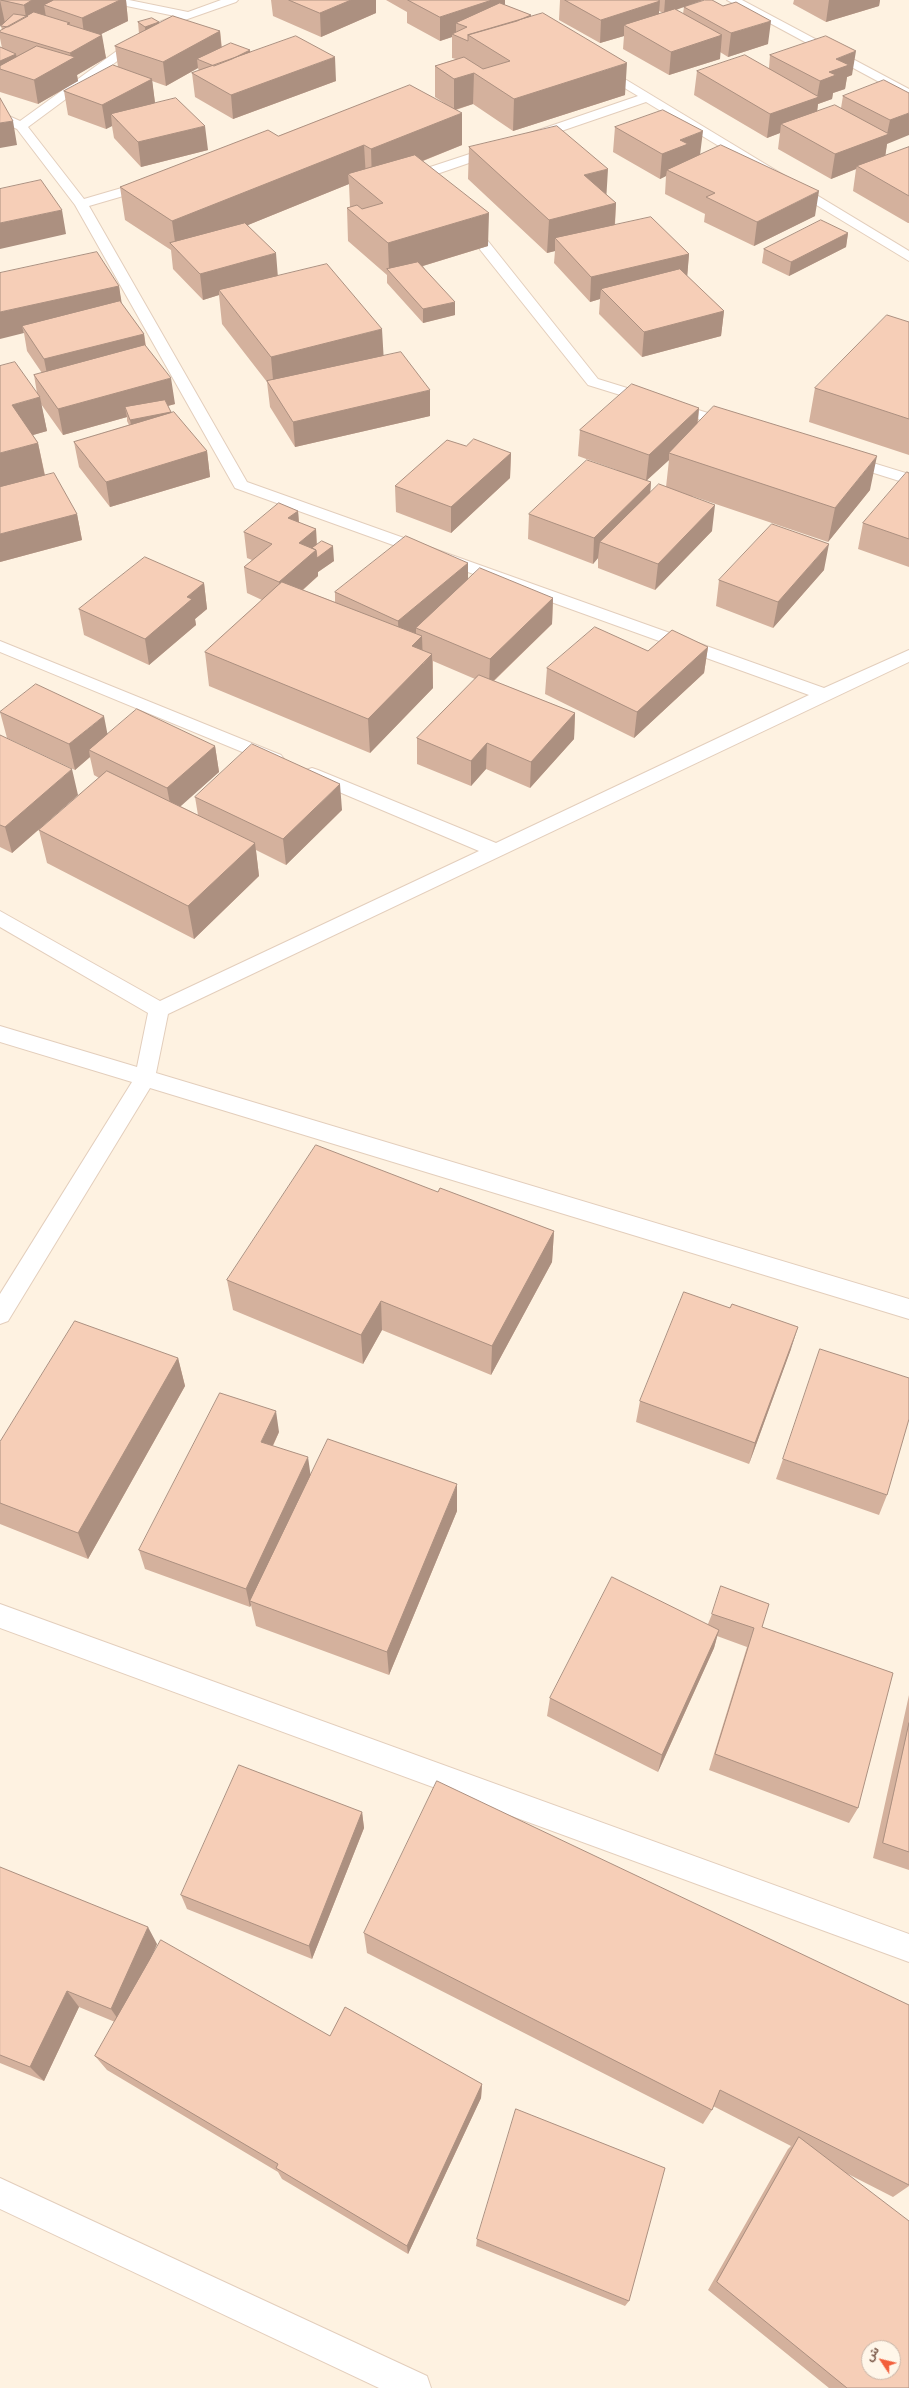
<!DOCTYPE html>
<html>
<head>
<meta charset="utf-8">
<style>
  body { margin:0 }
  #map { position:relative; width:909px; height:2388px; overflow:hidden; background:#fef2e1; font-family:"Titillium Web","Noto Sans Arabic",sans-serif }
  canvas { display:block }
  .north { position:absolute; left:861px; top:2340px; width:40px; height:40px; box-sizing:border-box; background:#fff6e9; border:1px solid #c9b6a8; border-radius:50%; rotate:305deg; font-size:11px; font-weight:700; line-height:16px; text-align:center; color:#785646 }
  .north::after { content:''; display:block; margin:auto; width:14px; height:18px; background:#f35f3c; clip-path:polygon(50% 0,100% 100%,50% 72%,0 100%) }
</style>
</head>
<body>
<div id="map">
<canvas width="909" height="2388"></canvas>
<div class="north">ش</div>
</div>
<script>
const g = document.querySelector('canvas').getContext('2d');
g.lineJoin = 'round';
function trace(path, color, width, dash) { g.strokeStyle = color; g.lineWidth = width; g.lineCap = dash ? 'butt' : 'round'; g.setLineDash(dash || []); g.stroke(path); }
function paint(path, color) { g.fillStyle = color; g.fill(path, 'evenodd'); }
const street = new Path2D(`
  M106,0H129L188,12L221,0H238L236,2L162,28L28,127L84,199L149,180L156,184L154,187L89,206L247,482L824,688L909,650V662L168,1014L156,1073L909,1299V1319L150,1088L8,1321L0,1324V1294L132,1082L0,1042V1026L137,1067L148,1013L0,927V911L160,1001L479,851L306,778L303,774L306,770L312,768L318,770L496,843L809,695L235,488L75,205L17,129L0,121V112L20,121L154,24L175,16L112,3Z
  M727,0H742L909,89V98Z
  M600,64L909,251V261L646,102L535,140H527L525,137L527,134L638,96L596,71L594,68Z
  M497,145L503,149L501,152L434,175L446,189L444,192H434L420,173L421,170Z
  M467,220L472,221L598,379L737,422L740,425L737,428H727L588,385L462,227L460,224Z
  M847,455L909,474V484L842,463L839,460L842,457Z
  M0,641L281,755L284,759L281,763L275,765L269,763L0,652Z
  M0,1604L909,1934V1962L0,1628Z
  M0,2178L427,2376L431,2388H379L0,2209Z`);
const wall = new Path2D(`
  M0,0H126L128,21L101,34L106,58L77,75L78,81L38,104L0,92V47L2,48L0,38V31L2,30L1,26L2,25L0,26Z
  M271,0H376V13L321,37L273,16Z
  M386,0H505V5L531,15V17L625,95L513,131L473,104L456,110L462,145L423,161L488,246L423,266L455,315L423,323L387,283V275L348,241L347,208L350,207L349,184L248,225L278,276L383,355L430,416L295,447L270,407L267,382L222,324L219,295L203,300L173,269L171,250L125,220L120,187L278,136L444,103L435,97V66L456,59L452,58V37L440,41L407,23V12Z
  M560,0H703L686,6L768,44L728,57L720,52V59L669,75L623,49L624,36L600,43L559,20ZM684,7L683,14L676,10ZM659,11L663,13L659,14Z
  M794,0H880L879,6L826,22L793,4Z
  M138,22H159V23L220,31L222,48L250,52L336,81L233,119L195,97L192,73L199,71L198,68L166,86L152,81L155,103L152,104L208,150L141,167L114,138L112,126L106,129L68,115L64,91L118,67L115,46L139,34Z
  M770,55L852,75L847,77L845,89L833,93L832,99L818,104L817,111L841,108L843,96L909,93L887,144L885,156L909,147V223H908L853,191L856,169L831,179L778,149L780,133L767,138L694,95L697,71L769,68Z
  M615,127L700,154L815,216L754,246L704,222L705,214L665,194L666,176L660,179L613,152Z
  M469,147L606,194L616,203L615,225L689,254L687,276L724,311L721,336L642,357L599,314L600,299L590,302L554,263L555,251L547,253L468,179Z
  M848,233L846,247L789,276L762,263L764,249Z
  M0,273L119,286L121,303L144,334L146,346L175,404L168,406L171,413L207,451L210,477L110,507L79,467L74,442L129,425L127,421V417L63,435L41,404L47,431L33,435L38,443L45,475L77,514L82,540L0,562L37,393L34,375L42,373L27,351L24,333Z
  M909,322V455L809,422L815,388Z
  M699,408L698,424L870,490L828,542L692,496L712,531L655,590L598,568V558L593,564L528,539L529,514L617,470L578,456L580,430ZM669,460L666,487L650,493L651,482L646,481Z
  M466,446L511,453L510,478L451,533L396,512L395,486Z
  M909,473V567L858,549L863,523Z
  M298,511L299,523L316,529L317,545L334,561L318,572V576L303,590L335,602V592L468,563V580L553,598L552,624L494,681L575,713L574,739L530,788L486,769L471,786L417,764V738L475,679L433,661V688L370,753L209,686L205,652L262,600L247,593L244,567L252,560L247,558L244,532Z
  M824,570L773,628L716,606L719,580Z
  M204,583L207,609L195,619L196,625L149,665L84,635L79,609Z
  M708,647L704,673L634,738L545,694L547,668L648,651Z
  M0,712L107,734L215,746L219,772L180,806L198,815L195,797L342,810L286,865L256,850L259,876L194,939L47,863L39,830L99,778L94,775L90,757L75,770L7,738Z
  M0,735L78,795L12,853L0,847Z
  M438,1192L554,1231L552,1262L491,1375L382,1330L363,1364L233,1310L227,1280Z
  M791,1349L749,1464L636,1422L640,1401Z
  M178,1358L185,1386L88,1559L0,1524V1442Z
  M279,1432L273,1446L310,1475L457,1511L389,1675L256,1626L251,1605L250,1607L145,1569L139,1550Z
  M783,1459L887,1495L879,1515L776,1479Z
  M712,1614L762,1627L858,1808L849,1823L709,1770L747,1647L717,1636L714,1648L658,1772L547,1716L550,1698L708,1624Z
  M909,1695V1870L873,1858Z
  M362,1812L364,1828L312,1959L187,1909L181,1895Z
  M0,1867L157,1944L151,1958L330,2036L482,2084L481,2098L408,2254L282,2179L278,2172L107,2070L95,2056L115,2022L79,2007L44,2081L0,2063Z
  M364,1933L909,2005V2186L893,2197L848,2174L909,2388H829L708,2290L788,2149L791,2146L713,2106L712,2110L703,2124L367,1953Z
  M477,2239L629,2301L625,2306L476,2246Z`);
const shadedWall = new Path2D(`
  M0,0L5,23L0,26Z
  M32,0H68L44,5L46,17L27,24L24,5Z
  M120,0H126L128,21L85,42L82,18Z
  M351,0H376V13L321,37L320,13Z
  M492,0H505V19L467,27L456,23V35L452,34V37L440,41V17Z
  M665,0H703L664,14Z
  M829,0H880L879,6L826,22Z
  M660,1L658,24L624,25V36L600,43L601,20Z
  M531,15L530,38L476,40Z
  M771,21L768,44L728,57L731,33Z
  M159,22L160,35L146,40L145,27Z
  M220,31L222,55L197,59L198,68L166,86L163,62Z
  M102,35L106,58L77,75L78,81L38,104L34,80L71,59L70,53Z
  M722,35L720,59L669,75L671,52Z
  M250,50L251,63L216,67Z
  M856,51L852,75L847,77L845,89L833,93L832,99L818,104L816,121L781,124L780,133L767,138L770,114L817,97L820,81L829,72L836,59Z
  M16,54L19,67L0,69V61Z
  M335,57L336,81L233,119L231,95Z
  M627,63L625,95L513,131L514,99Z
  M474,73L473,104L454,110V79Z
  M152,79L155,103L118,122L111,114L112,126L106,129L102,105Z
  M462,113V145L372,181L371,149Z
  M909,113V135L887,144L885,158L857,166L856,169L831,179L835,154L887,134L890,120Z
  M13,121L17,145L0,148V123Z
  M205,126L208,150L141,167L138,142Z
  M703,131L700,155L667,170L666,176L660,179L662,154L680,140Z
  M364,145L366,178L348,174L349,184L179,253L176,249L172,221Z
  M608,169L606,202L584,175Z
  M819,191L815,216L754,246L757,222Z
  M616,203L614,236L555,238V251L547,253L549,220Z
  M62,210L66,234L0,249V223Z
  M489,213L488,246L393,275L389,271L388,243Z
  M848,233L846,247L789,276L791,262Z
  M276,253L278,278L219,290V295L203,300L200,274Z
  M689,254L687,279L601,289L600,299L590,302L591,277Z
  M119,286L123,311L22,326L24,333L0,339V312Z
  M455,302V315L423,323V309Z
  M724,311L721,336L642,357L644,332Z
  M382,329L384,363L274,391L271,357Z
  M144,334L147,359L49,384L44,359Z
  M171,378L175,404L129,416L125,407L127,417L63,435L58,409Z
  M430,390V416L295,447L293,422Z
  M40,397L47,431L19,439L12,405Z
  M699,408L696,434L669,453V460L646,481L649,455Z
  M171,412L173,426L133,434L130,420Z
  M38,443L45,477L0,490V453Z
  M207,451L210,477L110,507L106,482Z
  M511,453L510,478L451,533V507Z
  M877,456L870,490L828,542L835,508Z
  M651,482L649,508L600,542L598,558L593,564L594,538Z
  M715,505L712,531L655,590L658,564Z
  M298,511L300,537L288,518Z
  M77,514L82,540L0,562V534Z
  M316,529L317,555L333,546L334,561L318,572V576L282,608L279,582L299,543Z
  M829,544L824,570L773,628L778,602Z
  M468,563V589L416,628V633L399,647L398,621Z
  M204,583L207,609L195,619L196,625L149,665L145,639L187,597Z
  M553,598L552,624L489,685L490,659Z
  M422,636L423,664L432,654L433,688L370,753L368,719L412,646Z
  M708,647L704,673L634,738L637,712Z
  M575,713L574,739L530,788L531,762Z
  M104,716L109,742L89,750L90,757L75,770L69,744Z
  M487,743L486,769L471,786V761Z
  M215,746L219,772L172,814L167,788Z
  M72,769L78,795L12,853L5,827Z
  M340,784L342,810L286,865L283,839Z
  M255,843L259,876L194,939L188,906Z
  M554,1231L552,1262L491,1375L492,1346Z
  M381,1301L382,1330L363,1364L361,1335Z
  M798,1327L791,1349L749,1464L755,1443Z
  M178,1358L185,1386L88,1559L78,1533Z
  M276,1411L279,1432L265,1462L261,1442Z
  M308,1457L311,1478L250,1601L251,1605L250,1607L246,1589Z
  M457,1484V1511L389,1675L387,1652Z
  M719,1630L714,1648L658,1772L662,1755Z
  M362,1812L364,1828L312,1959L309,1946Z
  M148,1927L157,1944L122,2025L111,2009Z
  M67,1991L79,2007L44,2081L30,2067Z
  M482,2084L481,2098L408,2254L407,2246Z`);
const building = new Path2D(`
  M1,0H32L24,5Z
  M54,0H120L82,18L44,5Z
  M289,0H351L320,13Z
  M408,0H492L440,17Z
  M565,0H658L660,1L601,20Z
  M705,0H712L723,6L736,2L771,21L731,33L684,7Z
  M500,3L531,15L517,21L468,35V41L452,34L467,27L456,23Z
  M675,9L722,35L671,52L624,25Z
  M34,12L70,23L67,24L102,35L70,53L0,32V31Z
  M543,13L627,63L514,99L474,73L454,79L435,66L464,57L483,69L510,61L468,35Z
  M14,14L28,16L8,27L1,26Z
  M173,16L220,31L163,62L115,46Z
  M152,18L159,22L145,27L138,22Z
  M296,36L335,57L231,95L192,73Z
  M826,36L856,51L836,59L849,65L829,72L836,75L820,81L770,55Z
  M231,43L250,50L232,59L214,66L197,59Z
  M37,46L75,57L34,80L0,69V66Z
  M0,47L16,54L0,61Z
  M745,55L819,97L770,114L697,71Z
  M113,65L152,79L102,105L64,91Z
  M884,80L909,93V113L890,120L843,96Z
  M410,85L462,113L371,149L364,145L172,221L120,187L268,130L278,136Z
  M0,98L13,121L0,123Z
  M176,98L205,126L138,142L111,114Z
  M835,105L889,134L835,154L781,124Z
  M663,110L703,131L680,140L688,144L662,154L615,127Z
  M557,126L608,169L584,175L616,203L549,220L469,147Z
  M721,145L819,191L757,222L706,197L715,193L667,170Z
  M909,147V196L857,166Z
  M415,155L489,213L388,243L347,208L357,205L362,209L383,203L348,174Z
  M41,180L62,210L0,223V189Z
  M651,217L689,254L591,277L555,238Z
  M821,220L848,233L791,262L764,249Z
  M245,223L276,253L200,274L170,243Z
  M97,252L119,286L0,312V273Z
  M418,262L455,302L423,309L387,269Z
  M327,264L382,329L271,357L219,290Z
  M680,269L724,311L644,332L601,289Z
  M120,301L144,334L44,359L22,326Z
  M887,315L909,322V419L815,388Z
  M145,345L171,378L58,409L34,375Z
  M401,352L430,390L293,422L267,381Z
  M15,362L40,397L12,405L38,443L0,453V366Z
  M632,384L699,408L649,455L580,430Z
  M165,400L171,412L130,420L125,407Z
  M714,406L877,456L835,508L669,453Z
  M174,412L207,451L106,482L74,442Z
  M474,439L511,453L451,507L395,486L447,440L466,446Z
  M587,460L651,482L594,538L529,514Z
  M907,472L909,473V539L863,523Z
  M54,473L77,514L0,534V487Z
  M659,484L715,505L658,564L600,542Z
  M279,503L298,511L288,518L316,529L299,543L316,550L279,582L244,567L272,544L244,532Z
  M772,524L829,544L778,602L719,580Z
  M406,536L468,563L398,621L335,592Z
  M322,541L333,546L317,558L316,550L312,548Z
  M145,557L204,583L187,597L192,599L145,639L79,609Z
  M480,568L553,598L490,659L416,628Z
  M282,582L422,636L412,646L432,654L368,719L205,652Z
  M595,627L648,651L672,630L708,647L637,712L547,668Z
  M479,675L575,713L531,762L487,743L471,761L417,738Z
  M36,684L104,716L69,744L0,712Z
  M137,709L215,746L167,788L89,750Z
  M0,735L72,769L5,827L0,825Z
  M252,744L340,784L283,839L195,797Z
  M107,771L255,843L188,906L39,830Z
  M316,1145L438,1192L440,1188L554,1231L492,1346L381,1301L361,1335L227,1280Z
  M684,1292L730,1308L732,1304L798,1327L755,1443L640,1401Z
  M75,1321L178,1358L78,1533L0,1503V1442Z
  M820,1349L909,1378V1419L887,1495L783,1459Z
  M220,1393L276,1411L261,1442L308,1457L246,1589L139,1550Z
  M328,1439L457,1484L387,1652L250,1601Z
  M612,1577L719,1630L662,1755L550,1698Z
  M721,1586L769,1604L762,1627L893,1673L858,1808L715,1754L754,1628L712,1614Z
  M909,1723V1852L883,1843Z
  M239,1765L362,1812L309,1946L181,1895Z
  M437,1781L909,2005V2185L720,2090L712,2110L364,1933Z
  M0,1867L148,1927L111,2009L67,1991L30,2067L0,2055Z
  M161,1940L330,2036L345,2007L482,2084L407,2246L276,2168L278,2164L95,2056Z
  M516,2109L665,2168L629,2301L477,2239Z
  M799,2137L909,2221V2388H847L717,2282ZM869,2348H893V2372H869Z`);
trace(street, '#e3cebc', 2);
paint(street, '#fff');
paint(wall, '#d4b19d');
paint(shadedWall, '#ac9080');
paint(building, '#f6ceb7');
trace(building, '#ac9080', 1);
</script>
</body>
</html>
